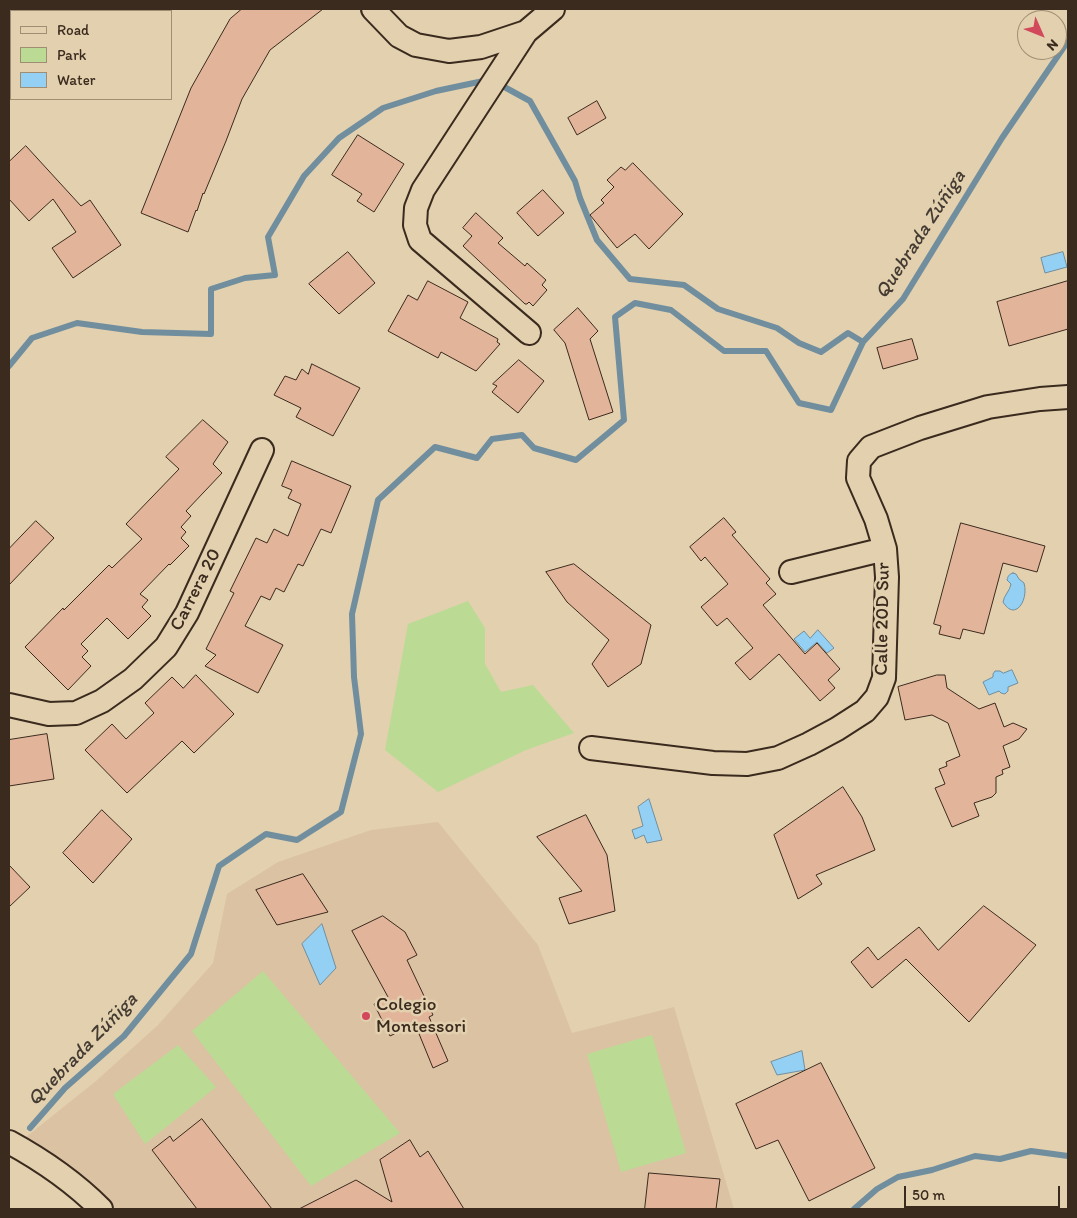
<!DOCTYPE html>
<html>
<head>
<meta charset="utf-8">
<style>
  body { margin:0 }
  #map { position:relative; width:1077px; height:1218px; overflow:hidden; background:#e2d0ae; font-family:Itim,sans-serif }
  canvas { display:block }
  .frame { position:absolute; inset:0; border:10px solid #3b2a1e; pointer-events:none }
  .legend { position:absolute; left:10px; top:10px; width:162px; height:90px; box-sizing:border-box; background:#e2d0ae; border:1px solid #9f8e74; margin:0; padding:6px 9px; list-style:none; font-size:15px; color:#3b2a1e }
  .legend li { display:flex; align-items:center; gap:10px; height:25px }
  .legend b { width:25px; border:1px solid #9f8e74 }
  .north { position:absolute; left:1017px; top:10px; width:50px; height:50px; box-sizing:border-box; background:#e2d0ae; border:1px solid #9f8e74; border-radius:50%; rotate:134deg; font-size:14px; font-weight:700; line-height:20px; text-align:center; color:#3b2a1e }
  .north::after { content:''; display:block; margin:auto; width:18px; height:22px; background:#d1495b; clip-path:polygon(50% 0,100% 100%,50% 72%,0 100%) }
  .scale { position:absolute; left:904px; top:1186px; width:156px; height:22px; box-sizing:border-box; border:2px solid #3b2a1e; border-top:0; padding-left:6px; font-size:15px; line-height:18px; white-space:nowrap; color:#3b2a1e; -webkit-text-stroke:4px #e2d0ae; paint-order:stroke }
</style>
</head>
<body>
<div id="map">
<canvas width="1077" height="1218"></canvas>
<div class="frame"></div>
<ul class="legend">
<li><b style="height:6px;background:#e2d0ae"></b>Road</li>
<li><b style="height:14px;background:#bbdb95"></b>Park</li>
<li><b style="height:14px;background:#93d0f4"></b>Water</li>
</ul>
<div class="north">N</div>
<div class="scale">50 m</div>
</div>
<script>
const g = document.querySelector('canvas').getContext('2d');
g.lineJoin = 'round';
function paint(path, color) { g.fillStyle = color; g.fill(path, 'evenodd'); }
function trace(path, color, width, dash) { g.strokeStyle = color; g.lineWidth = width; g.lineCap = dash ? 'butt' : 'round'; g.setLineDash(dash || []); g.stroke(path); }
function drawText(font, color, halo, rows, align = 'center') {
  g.font = font + ' Itim,sans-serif'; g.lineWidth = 5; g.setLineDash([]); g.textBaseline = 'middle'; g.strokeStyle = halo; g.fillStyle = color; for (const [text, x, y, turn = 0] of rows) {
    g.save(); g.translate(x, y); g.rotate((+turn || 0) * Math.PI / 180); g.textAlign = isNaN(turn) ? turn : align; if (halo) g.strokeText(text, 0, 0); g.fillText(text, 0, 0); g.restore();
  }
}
const built = new Path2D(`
  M438,822L538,945L572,1033L674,1007L734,1209H113L76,1173L26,1137L96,1081L158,1025L213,963L227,894L278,862L371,830Z`);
const green = new Path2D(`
  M468,601L485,628V664L501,692L533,685L574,733L526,750L438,792L385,750L408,624Z
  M263,971L400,1133L311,1186L192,1031Z
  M652,1035L686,1153L621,1172L587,1054Z
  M178,1045L216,1087L145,1144L113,1094Z`);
const water = new Path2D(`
  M1063,252L1067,267L1045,273L1041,258Z
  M1013,573L1016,574L1019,579L1024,583C1029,600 1015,622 1003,602C1004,595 1010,591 1011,584L1007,580C1008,576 1009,574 1013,573Z
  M818,630L834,648L827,653L817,642L805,652L794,639L804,631L810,638Z
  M1012,670L1018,683L1008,687V691L1005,694L1001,693L999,691L989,695L983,682L993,677V674L995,671H1000L1003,673Z
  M649,799L662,840L647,843L644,835L635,839L632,830L643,826L638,807Z
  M322,924L336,968L320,985L302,944Z
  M802,1051L805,1070L777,1075L771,1062Z`);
const stream = new Path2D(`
  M497,83L530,101L575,181L580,198L597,240L630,279L684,285L718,309L777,328L799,343L821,352L848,333L863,342
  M9,366L32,338L77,323L142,332L211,334V289L245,278L275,275L268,237L304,176L339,138L383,108L436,91L488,80
  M30,1128L65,1088L124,1036L191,954L219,866L266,834L297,840L341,812L361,734L354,677L352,614L378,500L435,447L477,458L492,439L522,435L534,448L576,460L624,420L615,317L635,303L671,310L724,351H766L799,403L831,410L863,342L903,299L1002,138L1068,41
  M854,1209L877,1189L898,1177L932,1170L975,1156L1000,1159L1031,1151L1068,1156`);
const building = new Path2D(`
  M242,9H323L270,50L242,99L226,141L204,194L203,193L197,211L196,210L188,232L141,213L191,88L230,19Z
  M597,101L606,118L577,135L568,118Z
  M358,135L404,164L374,212L357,201L362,194L332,175Z
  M26,146L81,206L90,200L121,245L73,278L52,248L76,232L53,199L29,221L9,199V162Z
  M633,163L683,214L649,249L635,234L617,248L590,215L604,203L601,200L614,187L607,180L621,167L625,170Z
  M543,190L564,213L538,236L517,213Z
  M476,213L503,238L498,243L525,266L527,263L546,280L542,285L547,290L533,306L529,302L527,304H525L463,246L472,236L463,228Z
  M348,252L375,283L339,314L309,284Z
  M428,281L468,302L460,318L498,339L497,342L500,344L476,371L441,352L438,358L388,331L408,295L417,300Z
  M1068,281V329L1009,346L997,302Z
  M578,308L598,331L590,339L613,412L589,420L565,343L554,330Z
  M912,339L918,359L883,369L877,348Z
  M519,360L544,381L518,413L492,392L497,386L493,384Z
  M312,364L360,388L333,436L296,417L301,408L274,395L285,376L296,380L302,369L308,374Z
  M203,420L228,442L221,452L213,464L222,473L186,511L191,516L181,527L186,532L181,538L189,546L170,565L169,564L140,594L148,600L142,607L151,616L128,639L107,618L81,644L88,651L82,657L91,666L68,690L25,647L63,608L64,610L109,565L112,568L142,539L126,524L179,469L166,457Z
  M292,461L351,486L331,533L321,529L303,566L298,564L284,592L276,588L270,600L261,596L245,626L283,645L258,693L205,666L216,655L206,649L234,593L230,591L256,538L267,543L274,529L288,536L301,504L288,498L292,490L282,486Z
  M724,518L736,532L732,535L770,579L766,583L776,594L763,605L805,654L817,643L840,669L828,680L835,688L820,701L779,654L750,680L735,663L753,648L727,618L717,626L701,607L728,584L705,557L701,561L690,547Z
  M36,521L54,538L9,585V549Z
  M961,523L1045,546L1037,572L1003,563L984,634L963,629L960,639L939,634L941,626L934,624Z
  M574,564L651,625L641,664L608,687L592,664L609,640L567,602L546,572Z
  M196,675L234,714L194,753L182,741L127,793L85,750L112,724L126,739L154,713L145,703L172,677L183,688Z
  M937,675H945L947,688L979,709L995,703L1004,727L1013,723L1027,729L1019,739L1003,746L1010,767L1002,770L1003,774L996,777V793L992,797L974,803L979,816L952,827L935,788L945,784L939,769L947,766L946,762L960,756L948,723L932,715L905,720L898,687Z
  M47,734L54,779L9,786V740Z
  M843,787L862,817L875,850L816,875L822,884L798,899L774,835Z
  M102,810L132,839L93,883L63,853Z
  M586,815L607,855L615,911L569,924L559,898L582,891L537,837Z
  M9,865L30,887L9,907Z
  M303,874L328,912L277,925L256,890Z
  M984,906L1036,945L969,1022L906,959L872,988L851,962L868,947L878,960L919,927L938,950Z
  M383,916L405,932L417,955L407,960L433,1015L429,1017L448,1061L433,1068L415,1024L390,1036L374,1004L388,997L352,931Z
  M821,1063L875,1168L809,1201L778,1140L756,1149L736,1104Z
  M202,1119L272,1209H197L152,1150L170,1136L173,1141Z
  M410,1140L420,1157L428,1151L464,1209H299L356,1180L392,1202L380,1160Z
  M649,1173L720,1179L716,1209H645Z`);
const street = new Path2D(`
  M21,9L28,11
  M373,9L399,36L416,45L449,51L481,47L526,32L553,9
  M99,11L100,9
  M526,32L423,190L416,208L415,225L420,240L529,333
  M791,572L885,549
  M9,705L49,714L76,713L102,701L133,679L166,647L187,613L262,450
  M591,748L713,763L747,764L778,758L809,744L837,729L865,711L877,697L884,678L887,577L885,549L876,519L858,478L859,461L871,447L920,428L988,407L1040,399L1068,397
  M9,1142C42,1160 74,1182 101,1209`);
const markers = [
  [366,1016,5,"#d1495b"]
];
const streetNames = [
  ["Carrera 20",196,590,-63],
  ["Calle 20D Sur",883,619,-89]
];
const poiNames = [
  ["Colegio",376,1005],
  ["Montessori",376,1027]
];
const waterNames = [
  ["Quebrada Zúñiga",921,235,-57],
  ["Quebrada Zúñiga",83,1050,-46]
];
paint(built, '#dbc2a2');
paint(green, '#bbdb95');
paint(water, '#93d0f4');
trace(water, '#708e9e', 1);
trace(stream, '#708e9e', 6);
paint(building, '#e2b49a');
trace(building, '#3b2a1e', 1);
trace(street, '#3b2a1e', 26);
trace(street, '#e2d0ae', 22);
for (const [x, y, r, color] of markers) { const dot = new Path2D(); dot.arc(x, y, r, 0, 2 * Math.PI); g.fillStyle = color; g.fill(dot); trace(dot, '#e2d0ae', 2); }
drawText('19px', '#3b2a1e', '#e2d0ae', streetNames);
drawText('19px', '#3b2a1e', '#e2d0ae', poiNames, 'left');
drawText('italic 20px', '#443b33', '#e2d0ae', waterNames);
</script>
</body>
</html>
